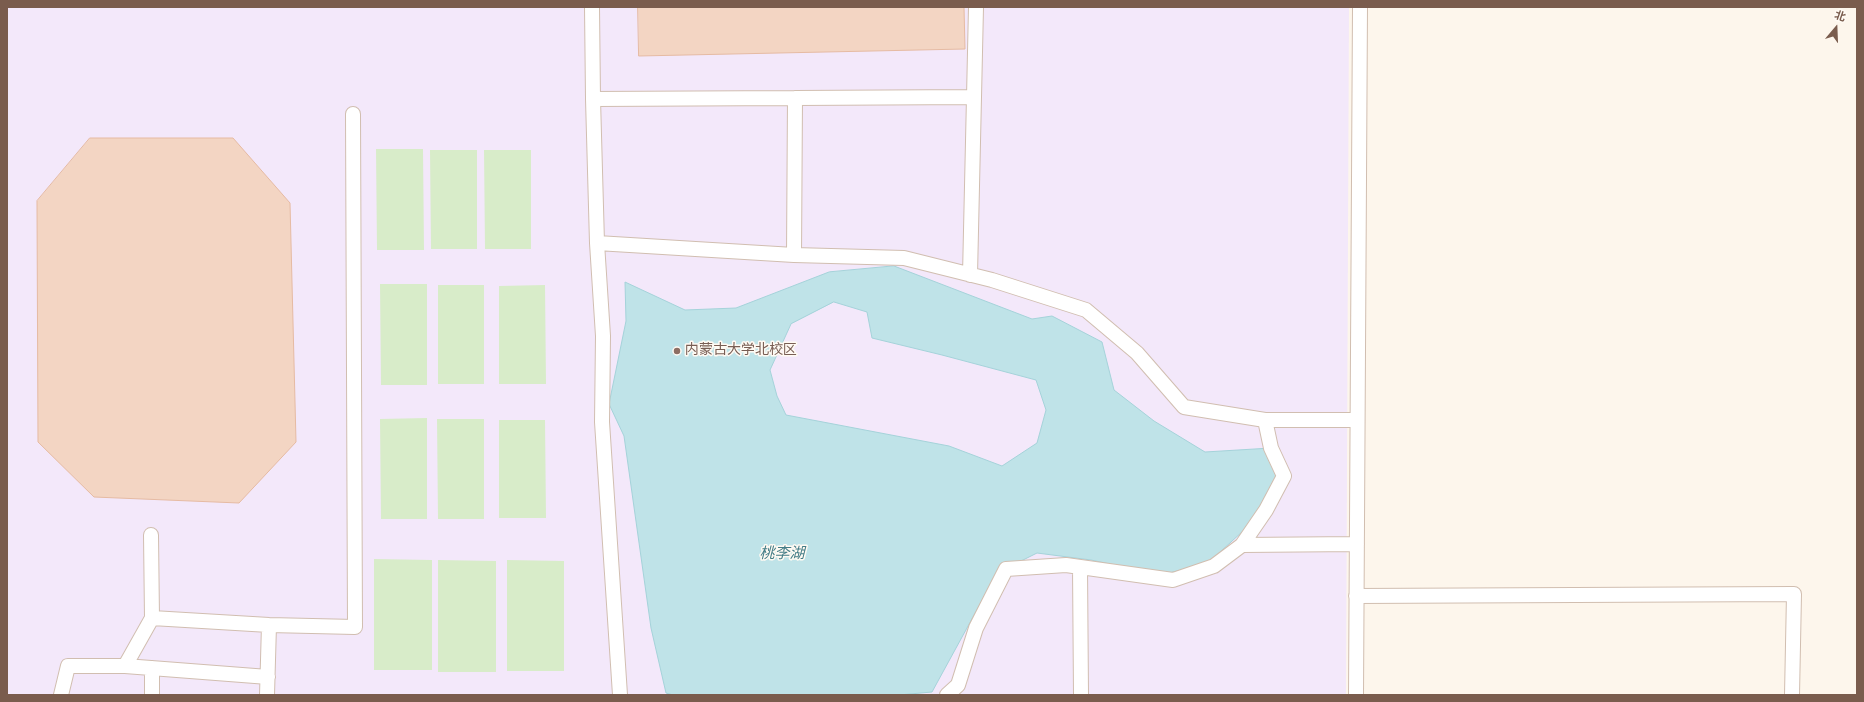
<!DOCTYPE html>
<html>
<head>
<meta charset="utf-8">
<style>
  body { margin:0 }
  #map { position:relative; width:1864px; height:702px; overflow:hidden; background:#fdf6ec; font-family:Overpass,"Noto Sans SC",sans-serif }
  canvas { display:block }
  .frame { position:absolute; inset:0; border:8px solid #7a5c4d; pointer-events:none }
  .north { position:absolute; left:1816px; top:8px; width:40px; height:40px; -webkit-text-stroke:3px #fffaf3; paint-order:stroke; rotate:19deg; font-size:11px; font-weight:700; line-height:16px; text-align:center; color:#7a5c4d }
  .north::after { content:''; display:block; margin:auto; width:14px; height:18px; background:#7a5c4d; clip-path:polygon(50% 0,100% 100%,50% 72%,0 100%) }
</style>
</head>
<body>
<div id="map">
<canvas width="1864" height="702"></canvas>
<div class="frame"></div>
<div class="north">北</div>
</div>
<script>
const g = document.querySelector('canvas').getContext('2d');
g.lineJoin = 'round';
function paint(path, color) { g.fillStyle = color; g.fill(path, 'evenodd'); }
function trace(path, color, width, dash) { g.strokeStyle = color; g.lineWidth = width; g.lineCap = dash ? 'butt' : 'round'; g.setLineDash(dash || []); g.stroke(path); }
function drawText(font, color, halo, rows, align = 'center') {
  g.font = font + ' Overpass,"Noto Sans SC",sans-serif'; g.lineWidth = 3; g.setLineDash([]); g.textBaseline = 'middle'; g.strokeStyle = halo; g.fillStyle = color; for (const [text, x, y, turn = 0] of rows) {
    g.save(); g.translate(x, y); g.rotate((+turn || 0) * Math.PI / 180); g.textAlign = isNaN(turn) ? turn : align; if (halo) g.strokeText(text, 0, 0); g.fillText(text, 0, 0); g.restore();
  }
}
const education = new Path2D(`
  M7,7H1349L1346,695H7Z`);
const green = new Path2D(`
  M376,149H423L424,250H377Z
  M430,150H477V249H431Z
  M484,150H531V249H485Z
  M380,284H427V385H381Z
  M438,285H484V384H438Z
  M545,285L546,384H499V286Z
  M427,418V519H381L380,419Z
  M437,419H484V519H438Z
  M499,420H545L546,518H499Z
  M374,559L432,560V670H374Z
  M438,560L496,561V672H438Z
  M507,560L564,561V671H507Z`);
const water = new Path2D(`
  M894,266L1032,319L1052,316L1102,342L1114,390L1154,421L1205,452L1271,448L1284,476L1266,510L1208,563L1162,575L1091,560L1037,553L997,573L932,692L899,695H673L666,693L651,628L624,436L609,404L626,321L625,282L685,310L736,308L829,272ZM834,302L867,312L872,338L942,355L1036,380L1046,410L1037,443L1002,466L949,446L786,415L777,396L770,370L791,324Z`);
const building = new Path2D(`
  M638,7H964L965,49L639,56Z
  M90,138H233L290,203L296,442L239,503L94,497L38,442L37,201Z`);
const service = new Path2D(`
  M592,7L593,99L795,98
  M974,97L976,7
  M593,99L597,243L794,255
  M597,243L603,336L602,422L620,695
  M970,275L974,97L795,98L794,255L904,258L992,280L1086,310L1137,353L1184,407L1265,420H1357
  M151,535L152,618L269,625L355,627L353,114
  M1242,545L1357,544
  M1080,567L1081,695
  M1356,596L1794,594L1792,695
  M125,666L152,618
  M152,668V695
  M61,695L68,666H125L268,677
  M267,695L269,625
  M947,695L958,685L976,628L1006,569L1066,565L1173,580L1214,566L1242,545L1266,510L1284,476L1271,448L1265,420
  M1356,695L1360,7`);
const markers = [
  [677,351,4,"#8d6e63"]
];
const educationNames = [
  ["内蒙古大学北校区",685,351]
];
const waterNames = [
  ["桃李湖",782,555]
];
paint(education, '#f3e8fa');
paint(green, '#d8ecc9');
paint(water, '#bfe3e8');
trace(water, '#a5d3da', 1);
paint(building, '#f3d5c3');
trace(building, '#e6bba3', 1);
trace(service, '#d1beb0', 16);
trace(service, '#fff', 14);
for (const [x, y, r, color] of markers) { const dot = new Path2D(); dot.arc(x, y, r, 0, 2 * Math.PI); g.fillStyle = color; g.fill(dot); trace(dot, '#fffaf3', 1.5); }
drawText('14px', '#785e54', '#fffaf3', educationNames, 'left');
drawText('italic 15px', '#437c86', '#fffaf3', waterNames);
</script>
</body>
</html>
